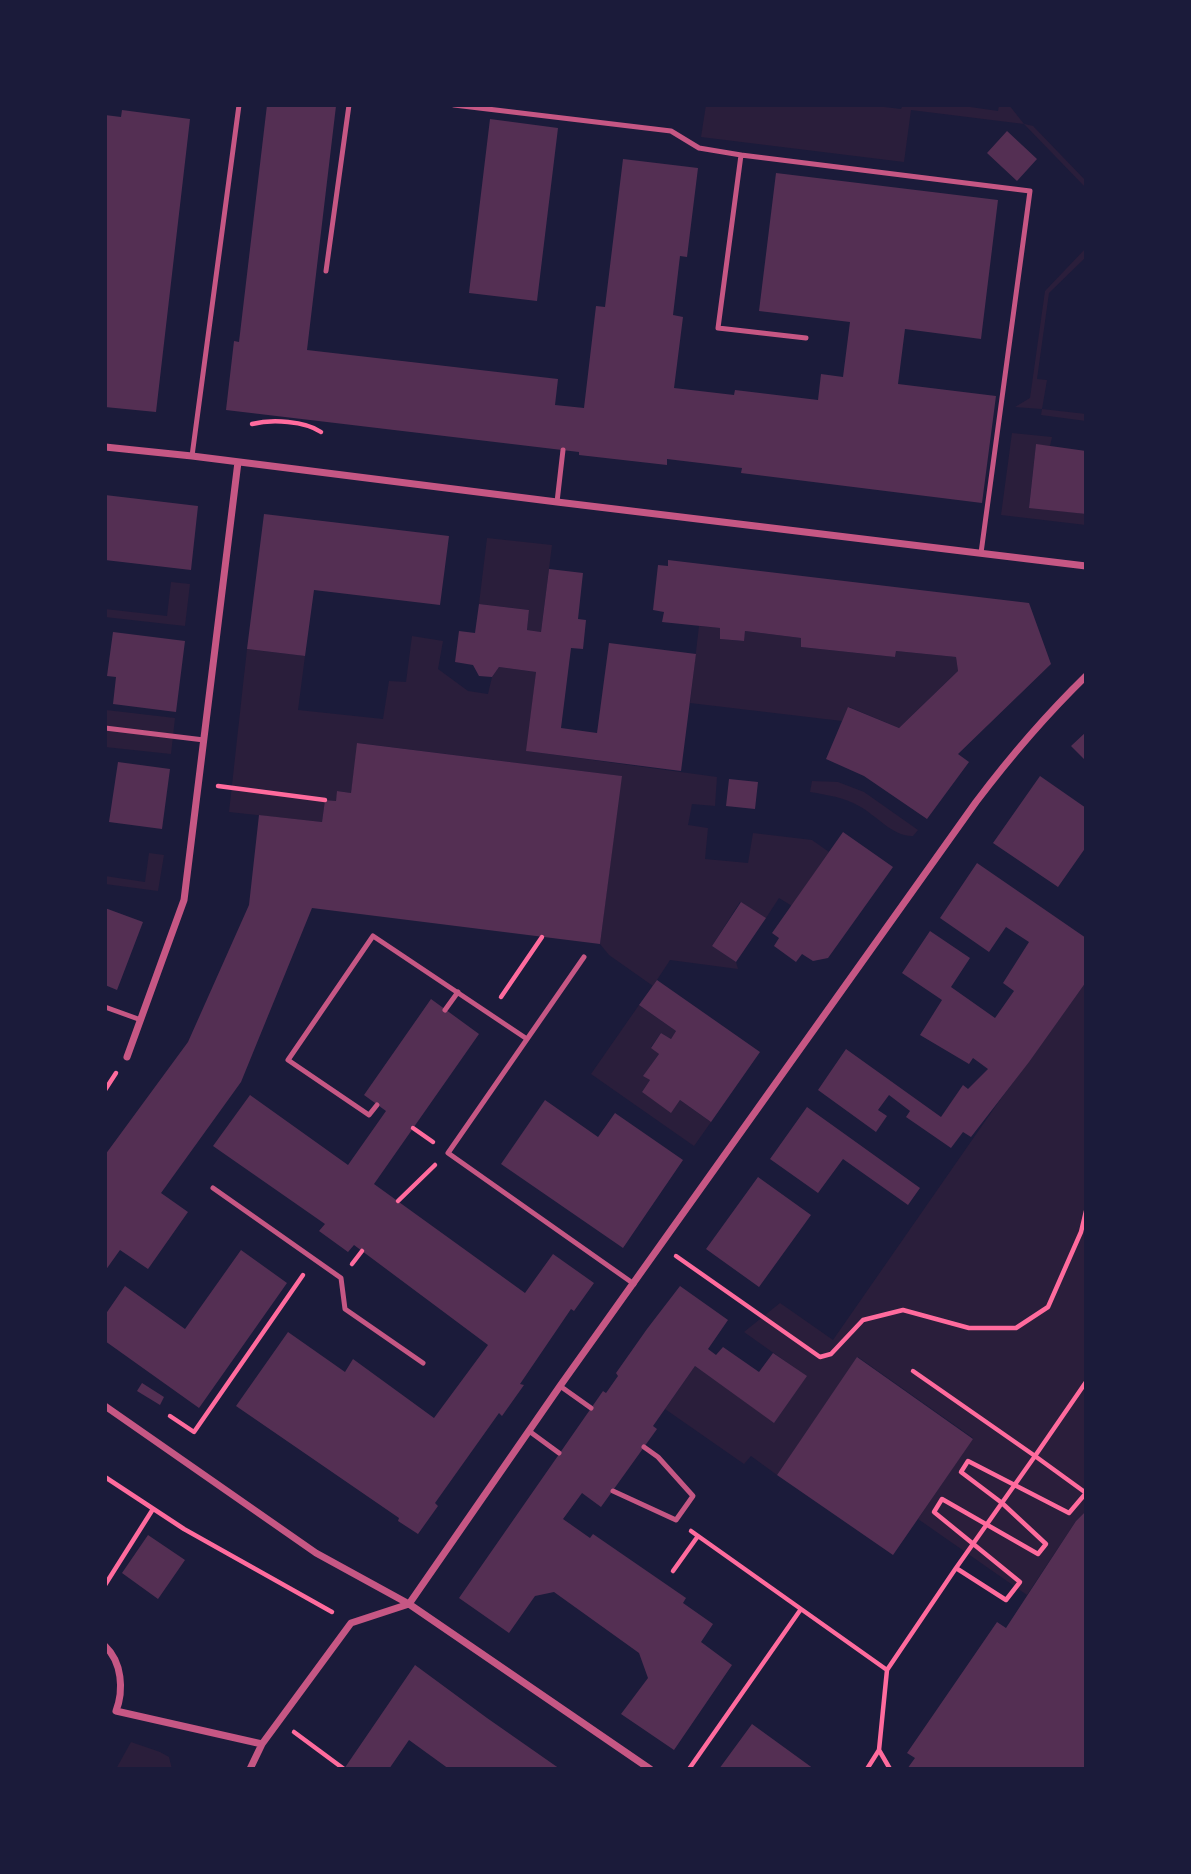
<!DOCTYPE html>
<html>
<head>
<meta charset="utf-8">
<style>
  body { margin:0 }
  #map { position:relative; width:1191px; height:1874px; overflow:hidden; background:#1b1b3a; font-family:Karla,sans-serif }
  canvas { display:block }
  .frame { position:absolute; inset:0; border:107px solid #1b1b3a; pointer-events:none }
</style>
</head>
<body>
<div id="map">
<canvas width="1191" height="1874"></canvas>
<div class="frame"></div>
</div>
<script>
const g = document.querySelector('canvas').getContext('2d');
g.lineJoin = 'round';
function paint(path, color) { g.fillStyle = color; g.fill(path, 'evenodd'); }
function trace(path, color, width, dash) { g.strokeStyle = color; g.lineWidth = width; g.lineCap = dash ? 'butt' : 'round'; g.setLineDash(dash || []); g.stroke(path); }
const green = new Path2D(`
  M706,105H868L901,109L903,105H956L998,111L999,105H1009L1024,124L1033,126L1086,181V188L1024,124L911,110L904,162L701,137Z
  M1086,248V257L1049,293L1037,379L1047,380L1042,409L1086,414V421L1041,415L1042,409L1015,407L1030,398L1045,291Z
  M1012,433L1052,437L1050,446L1036,445L1029,507L1086,514V525L1001,515Z
  M487,538L552,545L541,632L527,630L529,610L479,604Z
  M171,582L190,584L185,626L105,617V609L167,616Z
  M699,626L720,628V639L743,641L745,631L801,638V647L895,657L896,651L956,657L958,671L899,728L849,707L842,721L690,703Z
  M412,636L443,641L438,669L468,691L488,694L492,677L499,667L536,672L527,751L717,777L715,806L692,804L688,825L708,828L705,859L748,863L753,833L812,840L829,852L792,906L779,898L766,918L740,902L712,946L736,962L738,969L670,960L653,986L609,955L600,944L621,776L358,743L351,793L338,791L336,801L325,800L322,822L229,812L247,649L305,656L298,710L383,719L389,681L406,682Z
  M105,700H107L106,710L175,718L171,754L105,747Z
  M812,781L838,782L864,792L918,830L913,836C893,837 876,815 859,806C844,797 827,795 810,792Z
  M149,853L164,855L158,891L105,884V876L145,882Z
  M1086,982V1511L1076,1521L1027,1595L918,1519L973,1438L858,1357L777,1475L751,1456L744,1464L665,1409L695,1366L774,1422L806,1376L744,1332L780,1303L833,1340L995,1107Z
  M639,1005L676,1031L671,1039L661,1033L651,1047L659,1054L644,1075L650,1080L642,1092L671,1112L680,1100L711,1122L694,1146L591,1074Z
  M131,1742L160,1752L169,1757L172,1769H116Z`);
const building = new Path2D(`
  M267,105L336,106L307,350L558,379L555,405L584,408L596,306L605,307L623,159L698,168L687,257L680,256L673,315L683,317L674,388L734,395L735,390L818,400L821,374L843,377L850,322L759,311L776,173L998,200L981,339L905,329L898,384L996,396L982,503L741,473L742,468L667,459V465L579,455V452L226,410L234,341L239,342Z
  M122,110L190,119L156,412L105,407V115L121,117Z
  M490,119L558,128L537,301L469,293Z
  M1007,131L1037,159L1017,181L987,153Z
  M1036,444L1086,451V514L1029,508Z
  M105,495L198,506L191,570L105,560Z
  M264,514L449,536L440,605L314,590L305,656L247,649Z
  M668,560L1029,603L1051,664L958,754L969,762L927,819L864,776L826,759L848,707L899,728L958,671L956,657L896,651L895,657L801,647V638L745,631L744,641L720,639V628L662,622L664,612L653,610L658,565L668,566Z
  M549,569L583,573L578,619L586,620L583,649L571,648L561,728L597,733L609,643L696,654L681,771L526,751L536,672L499,667L492,677L479,676L473,665L455,662L459,631L475,633L479,604L529,610L527,630L541,632Z
  M113,632L185,641L176,712L113,704L116,677L107,676Z
  M1086,732V761L1071,746Z
  M357,743L622,776L600,944L312,908L241,1082L161,1193L188,1212L148,1269L120,1250L105,1271V1155L188,1042L249,905L259,815L322,822L325,800L336,801L337,791L351,793Z
  M118,762L170,769L162,829L109,822Z
  M1040,776L1086,808V847L1058,887L993,843Z
  M729,779L758,782L755,809L726,806Z
  M843,832L893,867L828,958L813,961L802,954L796,962L774,946L779,938L772,933Z
  M977,863L1086,938V982L1029,1062L971,1137L963,1132L951,1148L906,1117L910,1111L889,1095L878,1110L887,1116L876,1132L818,1090L846,1049L941,1117L963,1085L968,1089L988,1069L973,1058L969,1064L920,1035L942,1000L902,973L930,931L970,958L951,987L995,1018L1014,991L1003,983L1029,942L1006,927L989,952L940,918Z
  M741,902L766,918L736,962L712,946Z
  M105,908L143,922L117,990L105,985Z
  M657,980L760,1052L711,1122L680,1100L671,1113L642,1092L650,1080L643,1076L659,1054L651,1048L661,1033L671,1039L676,1031L639,1005Z
  M431,999L479,1034L374,1184L525,1293L553,1254L594,1283L574,1311L571,1309L520,1384L524,1385L502,1416L499,1413L435,1503L438,1506L418,1534L398,1521L399,1518L236,1406L288,1332L345,1372L353,1359L434,1418L488,1345L354,1245L348,1252L319,1231L325,1224L213,1146L250,1095L348,1165L386,1111L364,1095Z
  M545,1100L598,1137L615,1113L683,1160L623,1248L501,1164Z
  M807,1107L920,1188L908,1205L843,1159L818,1193L770,1159Z
  M758,1177L811,1215L759,1287L706,1249Z
  M241,1250L287,1283L199,1408L105,1341V1315L125,1286L185,1329Z
  M680,1286L728,1320L708,1349L716,1355L723,1347L759,1372L773,1353L807,1376L774,1423L695,1366L653,1426L657,1429L601,1507L582,1493L563,1519L590,1538L593,1534L686,1598L683,1603L713,1624L701,1642L732,1665L674,1750L621,1714L648,1678L639,1653L554,1592L535,1596L509,1633L459,1598L603,1391L606,1393L618,1376L616,1373L647,1329Z
  M857,1357L973,1439L893,1555L777,1475Z
  M142,1383L164,1397L160,1405L137,1391Z
  M1086,1511V1769H907L915,1758L907,1753L997,1622L1006,1628L1076,1521Z
  M148,1535L185,1560L158,1599L122,1573Z
  M415,1665L487,1718L560,1769H449L409,1740L389,1769H344Z
  M752,1724L814,1769H719Z`);
const path = new Path2D(`
  M252,424C272,419 305,421 321,432
  M218,786L325,800
  M501,997L542,937
  M105,1090L116,1073
  M413,1128L433,1142
  M398,1201L435,1165
  M676,1256L820,1357L831,1354L863,1320L903,1310L969,1328H1016L1048,1307L1081,1232L1086,1211
  M352,1264L362,1251
  M913,1371L1035,1456L956,1568
  M1086,1382L1035,1456L1086,1493
  M170,1416L194,1432L303,1275
  M105,1477L184,1529L332,1612
  M691,1531L887,1670L956,1568L1006,1600L1020,1582L934,1512L942,1499L1038,1554L1046,1544L1002,1503L961,1472L968,1461L1069,1513L1086,1493
  M673,1571L698,1536
  M105,1585L153,1509
  M887,1670L879,1750L890,1769
  M294,1732L344,1769
  M689,1769L801,1609
  M867,1769L879,1750`);
const service = new Path2D(`
  M454,105L671,131L699,148L741,155
  M326,271L349,105
  M806,338L718,328L741,155L1030,191L981,553
  M192,456L239,105
  M557,502L563,450
  M105,728L204,740
  M584,957L448,1153L634,1284
  M105,1007L141,1020
  M445,1010L458,992
  M377,1105L369,1115L288,1060L373,936L527,1039
  M213,1188L341,1278L345,1309L423,1363
  M560,1386L591,1408
  M529,1431L559,1453
  M613,1491L676,1520L693,1496L658,1457L644,1447`);
const minor = new Path2D(`
  M105,447L192,456L557,502L1086,566
  M127,1057L184,900L238,462
  M105,1406L316,1553L409,1604L650,1769
  M409,1604L560,1386L976,802C1010,757 1046,715 1086,676
  M105,1646C122,1662 124,1690 116,1711L262,1744
  M250,1769L262,1744L351,1623L409,1604`);
paint(green, '#2a1e3b');
paint(building, '#542f53');
trace(path, '#ff6b9d', 4.5);
trace(service, '#c65784', 5);
trace(minor, '#c65784', 7);
</script>
</body>
</html>
